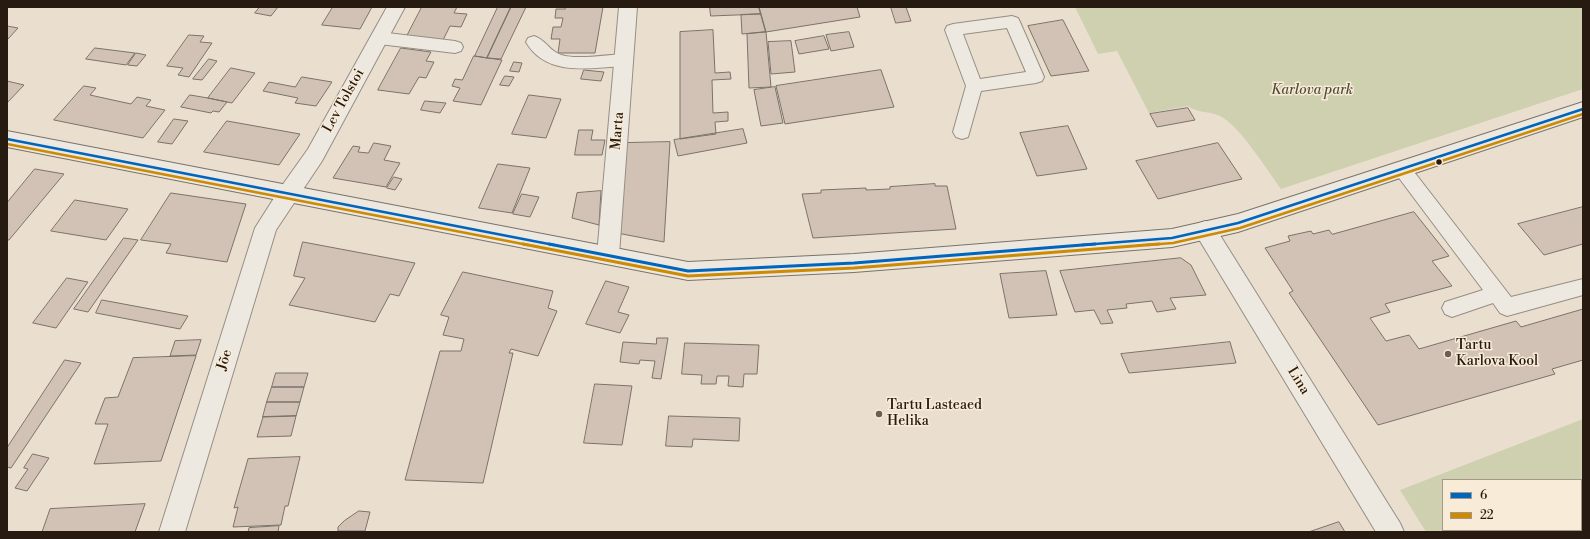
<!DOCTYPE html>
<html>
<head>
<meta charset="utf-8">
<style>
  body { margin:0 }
  #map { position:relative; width:1590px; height:539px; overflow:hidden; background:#eadfcf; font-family:"Libre Bodoni",serif }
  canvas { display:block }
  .frame { position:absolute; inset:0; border:8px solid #261a11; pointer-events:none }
  .legend { position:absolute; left:1442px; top:479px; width:140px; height:52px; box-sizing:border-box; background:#f8ecd9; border:1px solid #a49889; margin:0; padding:5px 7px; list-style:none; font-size:12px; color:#261a11 }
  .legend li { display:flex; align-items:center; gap:8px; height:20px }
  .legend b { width:20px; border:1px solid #a49889 }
</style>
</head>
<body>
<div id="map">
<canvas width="1590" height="539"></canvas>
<div class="frame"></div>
<ul class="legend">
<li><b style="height:5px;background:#0065bd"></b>6</li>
<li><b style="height:5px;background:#cd8a03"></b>22</li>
</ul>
</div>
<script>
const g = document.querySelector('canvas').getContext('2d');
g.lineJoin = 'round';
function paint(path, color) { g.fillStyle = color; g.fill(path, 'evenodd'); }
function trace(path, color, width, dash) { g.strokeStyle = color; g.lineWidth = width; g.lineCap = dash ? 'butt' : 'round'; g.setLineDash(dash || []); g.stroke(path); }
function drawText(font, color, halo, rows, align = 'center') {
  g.font = font + ' "Libre Bodoni",serif'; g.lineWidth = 3; g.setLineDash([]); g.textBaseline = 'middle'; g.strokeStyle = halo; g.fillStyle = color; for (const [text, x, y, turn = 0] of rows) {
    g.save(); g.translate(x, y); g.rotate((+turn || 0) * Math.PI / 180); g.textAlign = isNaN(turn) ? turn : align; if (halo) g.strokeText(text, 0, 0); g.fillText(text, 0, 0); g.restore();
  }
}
const green = new Path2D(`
  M1075,7H1583V89L1281,189C1267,170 1240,126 1220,116C1210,111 1196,113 1188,106L1149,113L1117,51L1098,54Z
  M1583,419V532H1426L1400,490ZM1443,480H1581V530H1443Z`);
const building = new Path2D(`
  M260,7H278L271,16L255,13Z
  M333,7H372L360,29L322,25Z
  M422,7H457L454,13L467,14L461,27L450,26L443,40L407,36Z
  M498,7H511L487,58L475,56Z
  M511,7H526L501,59L487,58Z
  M565,7H603L595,53H558L560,39H551L553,27H561L563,18H555L556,9H565Z
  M710,7H759L761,14L711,16Z
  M759,7H857L860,17L766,32Z
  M891,7H906L911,21L896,23Z
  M761,14L766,32L742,34L741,15Z
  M1063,20L1089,71L1051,76L1028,26Z
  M7,26L18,28L8,39H7Z
  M713,30L715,73L730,72L731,79L712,80L713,113L728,112V121L715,122L716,134L680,139V32Z
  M766,32L771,87L749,88L747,34Z
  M849,32L854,47L831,51L826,35Z
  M189,35L204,36L200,42L212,43L189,77L178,75L183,68L167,66Z
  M824,36L829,49L799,54L795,41Z
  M791,41L795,72L771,74L768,42Z
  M95,48L135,53L126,65L86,59Z
  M401,48L431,52L426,61L434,62L426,78L419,77L409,94L378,90Z
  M136,53L146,55L137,66L128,65Z
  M474,56L502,60L481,105L453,101L460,88L452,86L455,79L462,80Z
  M209,59L217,61L202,80L193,79Z
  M514,62L522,63L519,72L510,71Z
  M231,68L255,73L232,103L208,98Z
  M584,70L604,72L601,81L581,79Z
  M881,70L894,107L785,124L776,86Z
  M505,76L514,77L509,86L500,85Z
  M302,77L332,82L316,106L295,103L298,98L263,91L269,82L295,87Z
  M7,81L24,85L7,103Z
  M84,86L96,88L90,95L131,104L137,97L151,100L146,106L165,110L143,138L54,120Z
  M775,87L783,123L761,126L754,90Z
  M190,95L208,98L227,102L219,112L213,111L211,113L181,107Z
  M529,95L561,99L546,138L512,134Z
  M425,101L446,103L440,113L421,110Z
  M1188,108L1195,120L1157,127L1150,114Z
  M174,119L188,121L172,144L158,142Z
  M227,121L300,134L279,165L204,152Z
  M1068,126L1087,169L1037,176L1020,133Z
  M743,129L747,143L678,156L674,140Z
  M579,130H593L591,140H605L602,155H575Z
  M670,142L664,242L617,233L625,143Z
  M374,143L391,146L384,160L400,163L386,187L333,178L353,146L360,147L358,152L368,153Z
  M1218,143L1242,179L1158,199L1136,161Z
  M498,164L530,168L512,213L479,208Z
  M35,169L64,174L9,240H7V203Z
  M394,177L402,179L395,190L387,188Z
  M935,184V186H947L956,229L813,238L802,194L821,193V190L866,188V190L890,189V187Z
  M601,191L599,225L572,218L577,193Z
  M171,193L246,204L227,262L166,253L171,244L141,240Z
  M522,194L539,197L530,217L513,214Z
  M75,200L128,209L106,240L51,231Z
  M1583,207V244L1544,255L1518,224Z
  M1414,212L1449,256L1432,261L1452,286L1385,304L1390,312L1370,318L1386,341L1409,335L1419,349L1516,321L1521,327L1583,309V360L1552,369L1555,374L1378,425L1289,293L1293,291L1265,248L1290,241L1288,236L1311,231L1313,234L1329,230L1332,234Z
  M124,238L138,240L88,312L74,309Z
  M303,242L415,263L399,296L390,294L375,322L289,305L305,278L294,276Z
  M1181,258L1191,265L1206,295L1170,298L1176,309L1157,312L1152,301L1126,304L1127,308L1107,310L1113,323L1101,324L1094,310L1075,312L1060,271Z
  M1046,271L1057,315L1009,318L1000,274Z
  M463,272L553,291L548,308L557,311L538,356L511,349L509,353H513L483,483L405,480L440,351H461L464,339L443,335L449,317L441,315Z
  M67,278L88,282L56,328L33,323Z
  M606,281L629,287L618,312L629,315L620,333L586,324Z
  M102,300L188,316L180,329L96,313Z
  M657,338H668L661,379L652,378L655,361L640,360L639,364L620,362L623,342L656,344Z
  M201,340L196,355L170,356L175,341Z
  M1230,342L1236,363L1129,373L1121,354Z
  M685,343L759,345L757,374H744L743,387L728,386L729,376H717L716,384H701L702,375L682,374Z
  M196,356L161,461L94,464L108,424H95L105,398L118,397L133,358Z
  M65,360L81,363L11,468L7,467V448Z
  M276,373H308L304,387H272Z
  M595,384L632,386L622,445L584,443Z
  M272,387H304L300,402H267Z
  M267,402H300L296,416L263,417Z
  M296,416L291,436L257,437L263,417Z
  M669,416L740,418L739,441L693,439L692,447L666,446Z
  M33,454L49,458L27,491L15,488L28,469L24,468Z
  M300,457L288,506H285L281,525L233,527L238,507L234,508L248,459Z
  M145,504L135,532H42L50,509Z
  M359,511L370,512L365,531H338V527L344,521Z
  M1339,522L1345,532H1309Z
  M279,526L278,532H248L249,528Z`);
const lane = new Path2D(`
  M1012,16L1018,18L1020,22L1044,77L1042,81L1036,83L981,91L968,137L962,139L956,137L953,132L966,86L945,30L947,26L953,24ZM1007,28L1026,72L980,79L963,34Z
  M379,32L455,41L461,43L463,47L461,51L455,53L379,44L373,42L371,38L373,34Z
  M534,36C544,39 548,48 557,53C570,61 607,55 623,54L629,56L631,60L629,64L623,66C590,68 546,77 526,42L528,38Z
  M1402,162L1408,164L1511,297L1583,279V295L1507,316L1500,313L1493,303L1452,317L1445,314L1442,308L1445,302L1483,290L1396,174L1393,169L1396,164Z`);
const street = new Path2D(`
  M387,7H405L322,161L276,230L185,532H159L255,228L281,187L308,149Z
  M619,7H637L619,255L616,262L608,264L600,262L597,255Z
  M1205,221L1213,224L1400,523L1404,532H1376L1197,236L1194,230L1197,224Z`);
const secondary = new Path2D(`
  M1583,102V117L1238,232L1172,247L854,272L688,280L7,147V131L688,262L854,254L1172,229L1238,214Z`);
const bus1Far1 = new Path2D(`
  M7,139L554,245
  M1082,245L1172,238L1238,223L1583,109`);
const bus1 = new Path2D(`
  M549,244L688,271L854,263L1095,244`);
const bus2Far1 = new Path2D(`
  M7,144L528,245
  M1147,245L1173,243L1240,228L1583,114`);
const bus2 = new Path2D(`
  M523,244L688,276L854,268L1159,244`);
const markers = [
  [1439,162,3.5,"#261a11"],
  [1448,354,4,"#6b5f54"],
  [879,414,4,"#6b5f54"]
];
const parkNames = [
  ["Karlova park",1312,91]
];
const streetNames = [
  ["Lev Tolstoi",344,101,-61],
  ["Marta",618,131,-85],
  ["Jõe",225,360,-73],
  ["Lina",1298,381,58]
];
const poiNames = [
  ["Tartu",1456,346],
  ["Karlova Kool",1456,362],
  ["Tartu Lasteaed",887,406],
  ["Helika",887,422]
];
paint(green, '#ced0b0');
paint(building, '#d2c2b6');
trace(building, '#7a736a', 1);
trace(lane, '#968e84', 2);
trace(street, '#968e84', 2);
trace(secondary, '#7a736a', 2);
paint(lane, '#ede8e0');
paint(street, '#ede8e0');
paint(secondary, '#ede8e0');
trace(bus1Far1, '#0065bd', 2.5);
trace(bus1, '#0065bd', 3);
trace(bus2Far1, '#cd8a03', 2.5);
trace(bus2, '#cd8a03', 3);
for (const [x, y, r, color] of markers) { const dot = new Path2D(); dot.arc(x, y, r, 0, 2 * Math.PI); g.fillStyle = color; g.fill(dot); trace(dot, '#f8ecd9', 1.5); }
drawText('italic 14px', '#524d39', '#f8ecd9', parkNames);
drawText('14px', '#261a11', '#f8ecd9', streetNames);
drawText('14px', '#261a11', '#f8ecd9', poiNames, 'left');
</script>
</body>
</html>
